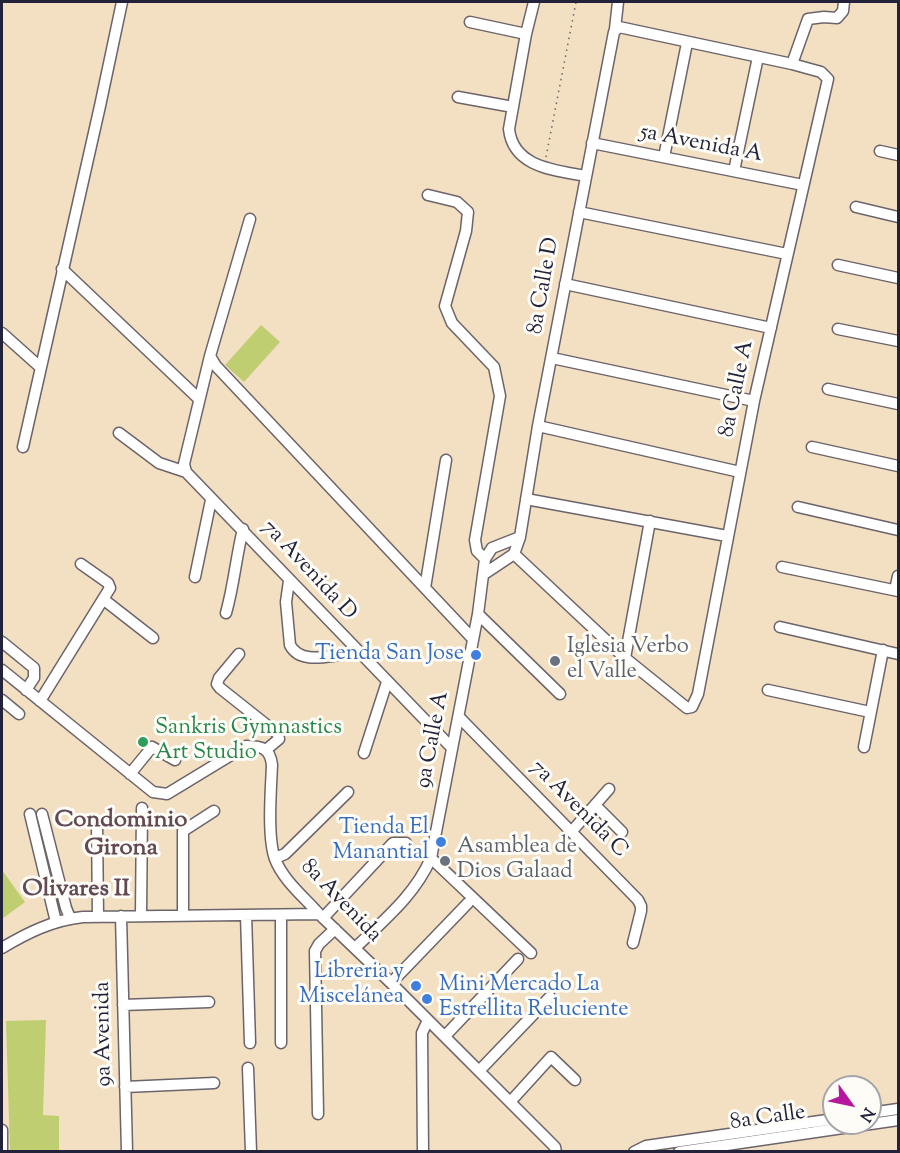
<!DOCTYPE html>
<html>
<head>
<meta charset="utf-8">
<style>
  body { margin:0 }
  #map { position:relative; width:900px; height:1153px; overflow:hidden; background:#f3dfc2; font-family:"Sorts Mill Goudy",serif }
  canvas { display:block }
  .frame { position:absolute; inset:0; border:3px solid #22223b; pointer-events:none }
  .north { position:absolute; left:822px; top:1075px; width:60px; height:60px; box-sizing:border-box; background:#fdfcf7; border:2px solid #a5a5ac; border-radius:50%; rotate:123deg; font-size:16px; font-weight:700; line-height:24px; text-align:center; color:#22223b }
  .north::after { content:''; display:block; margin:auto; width:21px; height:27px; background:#b5179e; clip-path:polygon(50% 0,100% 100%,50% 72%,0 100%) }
</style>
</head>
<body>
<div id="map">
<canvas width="900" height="1153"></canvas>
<div class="frame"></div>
<div class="north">N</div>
</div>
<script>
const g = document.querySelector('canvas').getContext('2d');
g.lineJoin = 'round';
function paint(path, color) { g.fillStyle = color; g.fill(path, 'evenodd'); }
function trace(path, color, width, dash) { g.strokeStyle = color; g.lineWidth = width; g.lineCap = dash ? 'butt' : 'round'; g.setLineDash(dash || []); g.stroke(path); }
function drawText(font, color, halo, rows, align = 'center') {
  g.font = font + ' "Sorts Mill Goudy",serif'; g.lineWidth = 6; g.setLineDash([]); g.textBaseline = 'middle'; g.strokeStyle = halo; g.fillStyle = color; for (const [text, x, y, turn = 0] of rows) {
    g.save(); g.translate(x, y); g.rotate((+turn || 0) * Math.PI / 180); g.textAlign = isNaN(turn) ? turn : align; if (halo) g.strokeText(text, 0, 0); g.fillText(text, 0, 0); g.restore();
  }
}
const green = new Path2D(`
  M261,325L280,342L244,382L225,365Z
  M2,870L25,902L2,919Z
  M46,1020L43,1115L59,1116V1151H10L6,1021Z`);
const path = new Path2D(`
  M546,157L576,2`);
const minor = new Path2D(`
  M534,2L526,34L509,129C513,167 554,170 585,176
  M470,22L526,34
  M619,27L792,64L821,72L828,79L754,401L698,694L692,707L687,708L625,658L514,554L520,537L538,426L614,32Z
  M615,29L618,2
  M792,64L808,19L824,17L837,18L843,11L844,2
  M458,97L513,107
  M592,143L803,185
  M880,151L898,155
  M664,157L687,43
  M734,171L758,57
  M428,195L457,202L468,212L466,231L445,306L452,323L494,367L500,396L475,540L477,551L485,559
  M856,207L898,217
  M579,212L787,254
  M250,219L210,356L216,366L473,639
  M838,265L898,278
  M62,269L199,399
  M565,284L771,328
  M838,329L898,341
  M2,333L40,367
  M552,358L754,401
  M828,389L898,404
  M538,426L740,472
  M119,433L159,463L186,472
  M23,447L100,106L122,2
  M812,447L898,466
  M186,472L452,748
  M186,472L184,464L210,356
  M526,499L727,536
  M798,507L898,530
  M782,567L898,591
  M484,574L514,554
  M195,577L211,500
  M289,581L286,602L290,645C299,663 324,657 339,655
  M425,588L446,460
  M895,590L898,576
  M103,599L153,638
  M226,613C234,585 236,557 243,529
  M478,614L560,694
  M780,627L898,654
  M2,642L34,668V678L26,690
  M239,654L219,678L217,684L220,688L278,734L279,739L267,749
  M625,658L650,521
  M2,670L153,792L167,794L246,746C262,746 270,748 272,765C271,789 267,837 275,859C283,880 304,897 319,914L391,983L555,1147L556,1152
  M768,690L870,712
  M2,700L19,714
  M40,701L110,588L108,583L81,564
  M459,717L638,900L641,906V911L633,943
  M864,747L883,650
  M364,753L387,682
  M130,774L152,747L175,760
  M595,805L622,832
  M30,814L56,922
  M42,814L66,908L70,918
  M97,823L98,917
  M572,831L609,789
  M275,858L285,854L348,792
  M431,858L531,953
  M183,915V831L214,811
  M246,915L250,1043
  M281,915V1043
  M121,916L127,1152
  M141,916L142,808
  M323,918L393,843H406
  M2,948C27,933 53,920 83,917L319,914
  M355,948C384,920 415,895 431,858L478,614L485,559L492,548L520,537
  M391,983L468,903
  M123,1005L209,1002
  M445,1036L518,959
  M248,1068L251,1152
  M479,1071L550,997
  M125,1087L214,1083
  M511,1101L551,1057L575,1080
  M870,1113L898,1109
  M318,1114L315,951L319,944L335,929
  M2,1130V1152
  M423,1152L422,1033L428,1020
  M634,1152L646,1146L834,1119
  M679,1152L898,1120`);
const markers = [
  [476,655,6,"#3f7fe0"],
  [555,661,6,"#6b7280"],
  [143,742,6,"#2e9e5b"],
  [441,842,6,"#3f7fe0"],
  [445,861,6,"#6b7280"],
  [416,986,6,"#3f7fe0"],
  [427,999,6,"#3f7fe0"]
];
const streetNames = [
  ["5a Avenida A",701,145,11],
  ["8a Calle D",545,286,-80],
  ["8a Calle A",738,389,-78],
  ["7a Avenida D",308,571,47],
  ["9a Calle A",434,740,-79],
  ["7a Avenida C",578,810,45],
  ["8a Avenida",340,902,46],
  ["9a Avenida",105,1034,-91],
  ["8a Calle",768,1119,-8]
];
const worshipNames = [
  ["Iglesia Verbo",567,648],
  ["el Valle",567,673],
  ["Asamblea de",457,848],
  ["Dios Galaad",457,873]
];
const shopNames = [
  ["Tienda San Jose",464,655],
  ["Tienda El",429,829],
  ["Manantial",429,854],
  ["Libreria y",404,973],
  ["Miscelánea",404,998],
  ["Mini Mercado La",439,986,"left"],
  ["Estrellita Reluciente",439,1011,"left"]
];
const leisureNames = [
  ["Sankris Gymnastics",155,729],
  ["Art Studio",155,754]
];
const neighbourhoodNames = [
  ["Condominio",121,822],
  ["Girona",121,850],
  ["Olivares II",76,891]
];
paint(green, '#bfce71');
trace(minor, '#6b646a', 13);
trace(path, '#6b646a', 1.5, [1.5, 4.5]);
trace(minor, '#fff', 10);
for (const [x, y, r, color] of markers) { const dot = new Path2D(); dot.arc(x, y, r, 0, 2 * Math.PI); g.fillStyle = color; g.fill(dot); trace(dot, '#fdfcf7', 2); }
drawText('22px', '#22223b', '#fdfcf7', streetNames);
drawText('22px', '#5b616d', '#fdfcf7', worshipNames, 'left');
drawText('22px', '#366cbe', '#fdfcf7', shopNames, 'right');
drawText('22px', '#27864d', '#fdfcf7', leisureNames, 'left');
drawText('bold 24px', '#624a55', '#fdfcf7', neighbourhoodNames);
</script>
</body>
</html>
